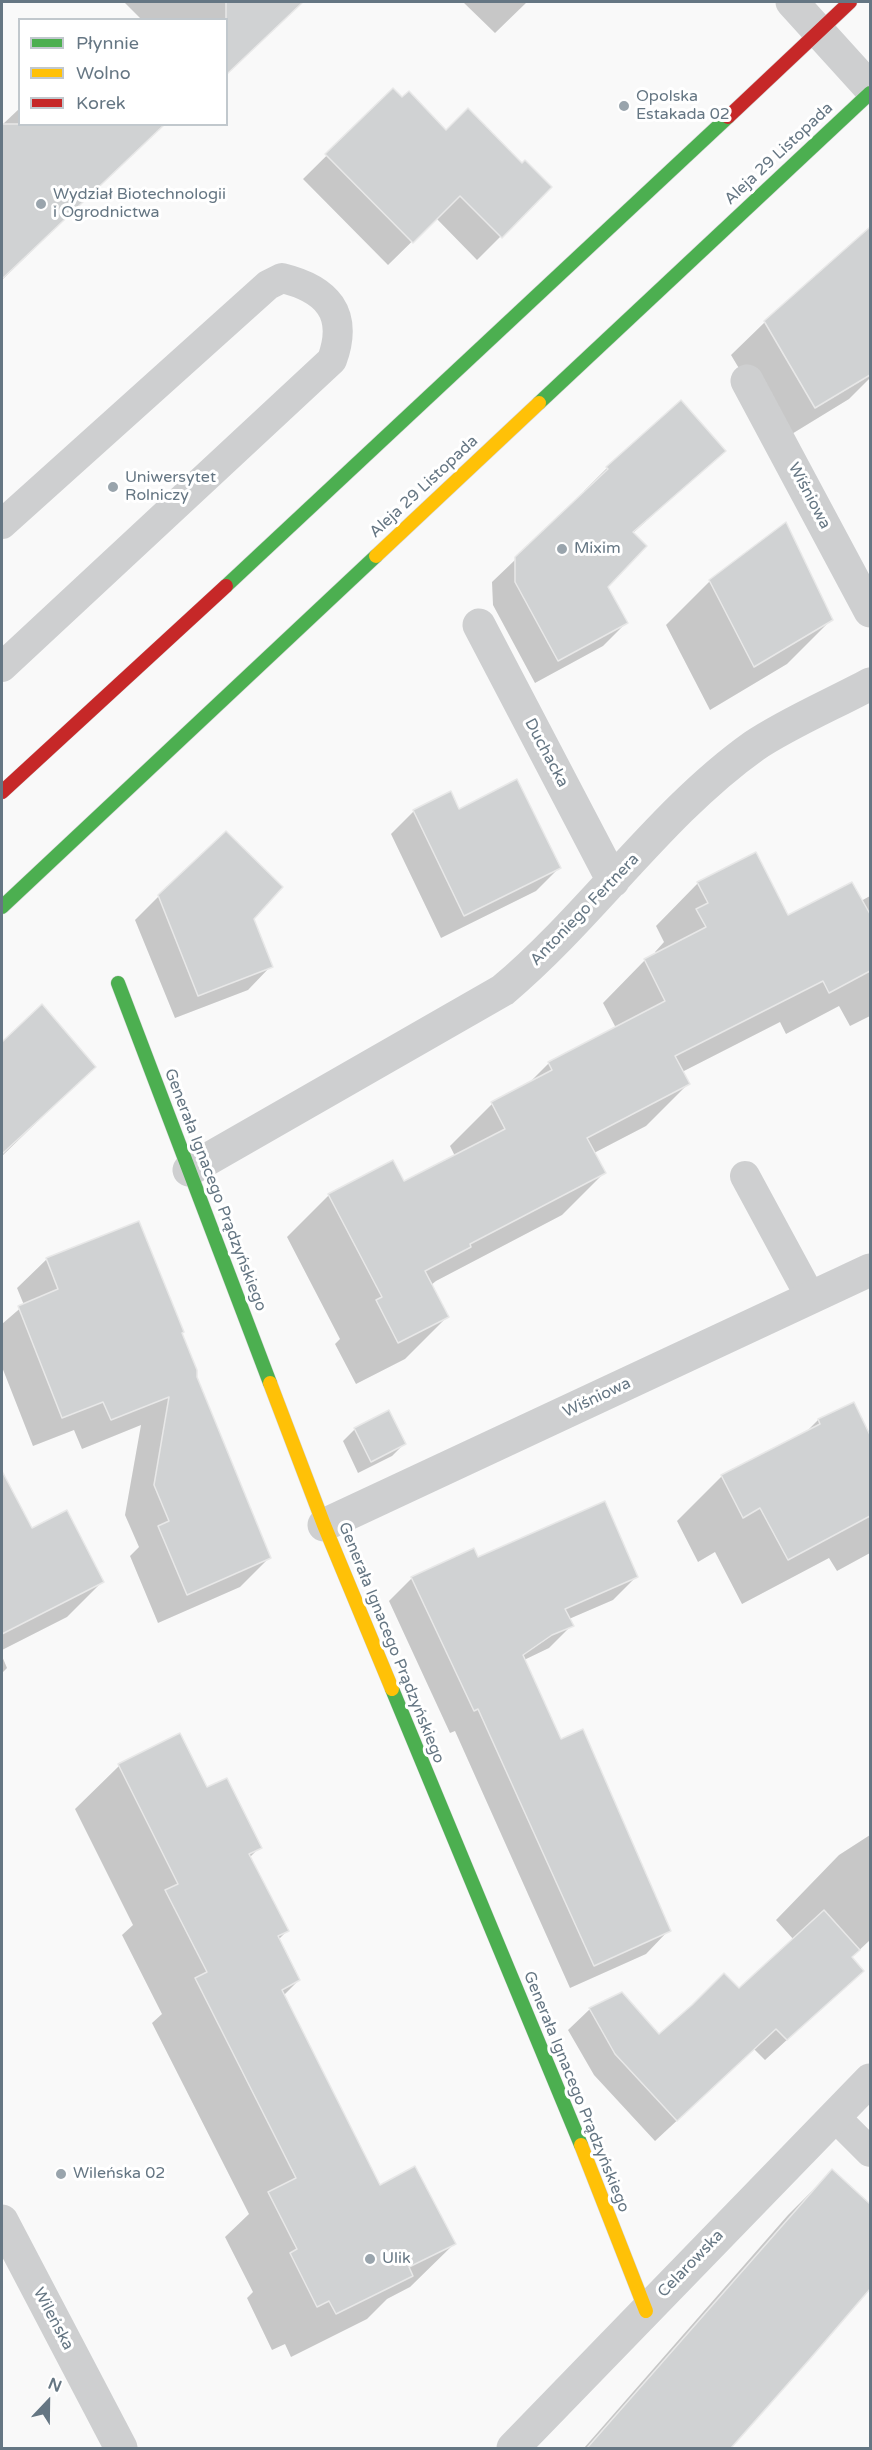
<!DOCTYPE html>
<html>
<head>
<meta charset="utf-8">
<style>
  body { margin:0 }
  #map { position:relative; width:872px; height:2450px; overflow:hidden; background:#f9f9f9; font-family:"Varela Round",sans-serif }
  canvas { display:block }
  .frame { position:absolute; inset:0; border:3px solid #657683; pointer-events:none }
  .legend { position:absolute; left:18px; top:18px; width:210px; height:108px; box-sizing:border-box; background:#fff; border:2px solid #c1c8cd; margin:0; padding:8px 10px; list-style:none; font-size:18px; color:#657683 }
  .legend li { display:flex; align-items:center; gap:12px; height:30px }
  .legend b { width:30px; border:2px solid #c1c8cd }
  .north { position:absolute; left:18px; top:2372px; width:60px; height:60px; -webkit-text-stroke:4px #fff; paint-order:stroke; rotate:22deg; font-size:16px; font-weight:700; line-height:24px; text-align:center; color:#657683 }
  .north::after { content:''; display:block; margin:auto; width:21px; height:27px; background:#657683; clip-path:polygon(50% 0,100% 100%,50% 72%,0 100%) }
</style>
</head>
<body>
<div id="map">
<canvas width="872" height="2450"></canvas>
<div class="frame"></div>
<ul class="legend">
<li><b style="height:8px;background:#4caf50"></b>Płynnie</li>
<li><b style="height:8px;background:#ffc107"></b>Wolno</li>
<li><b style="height:8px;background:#c62828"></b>Korek</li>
</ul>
<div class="north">N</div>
</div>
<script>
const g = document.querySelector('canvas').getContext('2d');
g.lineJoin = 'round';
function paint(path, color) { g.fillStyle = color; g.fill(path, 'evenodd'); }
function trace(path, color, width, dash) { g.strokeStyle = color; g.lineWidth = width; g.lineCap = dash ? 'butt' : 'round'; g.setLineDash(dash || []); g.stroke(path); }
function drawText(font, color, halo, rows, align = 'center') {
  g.font = font + ' "Varela Round",sans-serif'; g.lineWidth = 6; g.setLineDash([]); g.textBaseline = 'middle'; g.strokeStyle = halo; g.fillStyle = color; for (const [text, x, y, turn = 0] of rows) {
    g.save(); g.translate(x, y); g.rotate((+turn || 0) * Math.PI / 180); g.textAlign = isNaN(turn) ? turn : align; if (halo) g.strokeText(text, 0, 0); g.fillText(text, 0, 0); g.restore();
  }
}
const shadow = new Path2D(`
  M124,2H302L226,74V20H142Z
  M463,2H527L495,33Z
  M393,90L446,132L522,166L550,187L477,260L436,218L388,265L303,179Z
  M20,108V124L159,128L2,280V125Z
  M870,229V378L849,399L782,440L731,355L765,322Z
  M681,403L724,451L633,533L606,587L627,622L603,646L535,683L493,605L492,582L585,493L584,491L607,468Z
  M710,581L831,620L787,664L710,710L666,625Z
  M414,811L559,868L536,891L441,938L391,834Z
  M698,883L788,917L861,901L870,896V1016L850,1026L839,1006L786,1034L780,1022L682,1072L688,1084L646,1126L594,1153L604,1173L562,1215L436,1281L431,1285L447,1317L405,1359L356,1384L335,1344L340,1339L287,1237L329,1195L403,1183L455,1156L450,1146L492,1104L526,1086L549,1063L616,1028L603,1003L645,960L656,955L655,952L664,942L656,926Z
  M159,896L252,919L271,966L248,990L175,1018L135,920Z
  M42,1007L94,1067L2,1156V1044Z
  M138,1223L195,1378L269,1558L240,1587L158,1623L130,1556L139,1547L125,1515L141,1425L82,1449L74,1430L33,1446L2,1367V1324L24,1305L17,1288L47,1259Z
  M853,1404L870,1439V1553L837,1571L829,1558L742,1604L715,1552L698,1562L677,1521L722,1476L806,1432L818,1420Z
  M388,1412L404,1444L392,1456L358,1473L343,1441L355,1429Z
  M27,1522L32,1530L102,1582L67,1617L2,1650V1535Z
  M478,1559L636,1577L613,1600L569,1619L572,1625L549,1648L524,1660L560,1741L669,1930L646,1954L570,1988L455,1731L450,1733L389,1601L412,1578Z
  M2,1656L7,1668L2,1673Z
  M179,1735L207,1789L260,1847L249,1858L287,1931L278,1940L299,1980L283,1996L380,2187L454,2244L410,2287L387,2299L367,2319L291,2357L285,2344L272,2350L247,2298L253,2292L225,2237L249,2214L152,2023L162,2014L122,1935L133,1925L75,1809L119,1766Z
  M870,1835V1940L851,1958L862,1971L765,2060L754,2049L655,2141L594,2075L568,2030L590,2009L659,2036L739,1990L794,1940L776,1920L839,1855Z
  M832,2171L870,2206L867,2214L870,2217V2287L728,2448H584L788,2215Z`);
const building = new Path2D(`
  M226,2H303L226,75Z
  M393,88L402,97L409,91L446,130L468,108L522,163L525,160L552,187L502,238L460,196L413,243L325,154Z
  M2,124H165L2,279Z
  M870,227V375L815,408L764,321Z
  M681,400L726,451L633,532L647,546L608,587L628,623L558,661L515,582V557L608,469L606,467Z
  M786,522L833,620L754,667L709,580Z
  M517,779L561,868L464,916L413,810L451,791L459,809Z
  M226,831L283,887L254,919L273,967L198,996L158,895Z
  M756,852L788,915L852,882L870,914V971L829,993L823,981L675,1056L690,1084L587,1138L606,1173L470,1244L471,1247L425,1271L449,1317L398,1343L376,1300L382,1297L328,1194L393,1160L404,1181L505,1129L491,1102L552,1070L548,1062L665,1001L644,959L706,927L696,909L708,903L697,882Z
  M42,1004L96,1067L2,1154V1042Z
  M139,1221L184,1332L182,1333L197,1370V1377L271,1558L187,1595L158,1526L169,1521L154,1485L169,1397L111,1420L103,1402L62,1418L18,1306L58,1289L46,1258Z
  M854,1402L870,1435V1516L788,1560L760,1508L743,1518L721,1475L820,1424L818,1419Z
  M389,1410L406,1444L371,1462L354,1428Z
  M2,1471L32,1528L67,1510L104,1582L2,1634Z
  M605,1501L638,1577L565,1609L574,1626L552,1635L523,1655L561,1739L583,1729L671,1931L594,1966L478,1709L474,1711L411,1577L474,1548L478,1557Z
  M180,1733L207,1787L227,1778L262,1848L249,1854L289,1931L278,1936L300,1980L282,1990L380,2185L415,2166L456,2244L409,2267L413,2276L336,2314L329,2301L317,2307L290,2253L297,2249L268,2192L296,2178L195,1978L207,1972L165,1890L178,1884L118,1764Z
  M824,1910L860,1950L852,1957L864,1971L787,2040L776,2029L677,2121L615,2054L589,2008L622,1992L659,2034L692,2005L724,1973L739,1988Z
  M832,2169L870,2204V2289L809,2360L731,2448H587Z`);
const lane = new Path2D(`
  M2,524L268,285L282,278C327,289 349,313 332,360L2,667
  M745,1176L811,1298
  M834,2116L870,2152`);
const street = new Path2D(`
  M792,2L870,88
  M747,381L870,611
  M479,625L613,881
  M189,1170L503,990C591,916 661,812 754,746C786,724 835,703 870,684
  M324,1525L870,1270
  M2,2221L121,2448
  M513,2448L870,2080`);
const fast = new Path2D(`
  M539,403L870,93
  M226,586L728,117
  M2,907L376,556
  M118,983L270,1383
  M392,1689L581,2145`);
const slow = new Path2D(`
  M376,556L539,403
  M270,1383L324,1525L392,1689
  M581,2145L646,2311`);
const jam = new Path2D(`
  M728,117L850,2
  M2,792L226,586`);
const markers = [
  [624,106,6,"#99a4ac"],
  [41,204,6,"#99a4ac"],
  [113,487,6,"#99a4ac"],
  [562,549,6,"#99a4ac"],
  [61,2174,6,"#99a4ac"],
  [370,2259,6,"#99a4ac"]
];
const poiNames = [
  ["Opolska",636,97],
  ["Estakada 02",636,115],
  ["Wydział Biotechnologii",53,195],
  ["i Ogrodnictwa",53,213],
  ["Uniwersytet",125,478],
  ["Rolniczy",125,496],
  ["Mixim",574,549],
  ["Wileńska 02",73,2174],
  ["Ulik",382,2259]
];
const streetNames = [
  ["Aleja 29 Listopada",779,154,-43],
  ["Aleja 29 Listopada",424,487,-43],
  ["Wiśniowa",809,496,62],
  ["Duchacka",546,753,62],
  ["Antoniego Fertnera",585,910,-46],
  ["Generała Ignacego Prądzyńskiego",215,1190,69],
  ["Wiśniowa",597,1398,-25],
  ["Generała Ignacego Prądzyńskiego",391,1643,68],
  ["Generała Ignacego Prądzyńskiego",576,2092,68],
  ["Celarowska",691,2264,-46],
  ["Wileńska",53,2319,62]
];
paint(shadow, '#0003');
paint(building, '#d0d2d3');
trace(building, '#e8e8e8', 1.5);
trace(fast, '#d5d6d7', 15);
trace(slow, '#d5d6d7', 15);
trace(jam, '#d5d6d7', 15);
trace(lane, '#cecfd0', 30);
trace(street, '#cecfd0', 33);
trace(fast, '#4caf50', 14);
trace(slow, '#ffc107', 14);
trace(jam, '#c62828', 14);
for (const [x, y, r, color] of markers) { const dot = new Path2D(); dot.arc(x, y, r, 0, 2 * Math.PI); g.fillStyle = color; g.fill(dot); trace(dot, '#fff', 2); }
drawText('16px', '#657683', '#fff', poiNames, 'left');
drawText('16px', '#657683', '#fff', streetNames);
</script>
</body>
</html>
